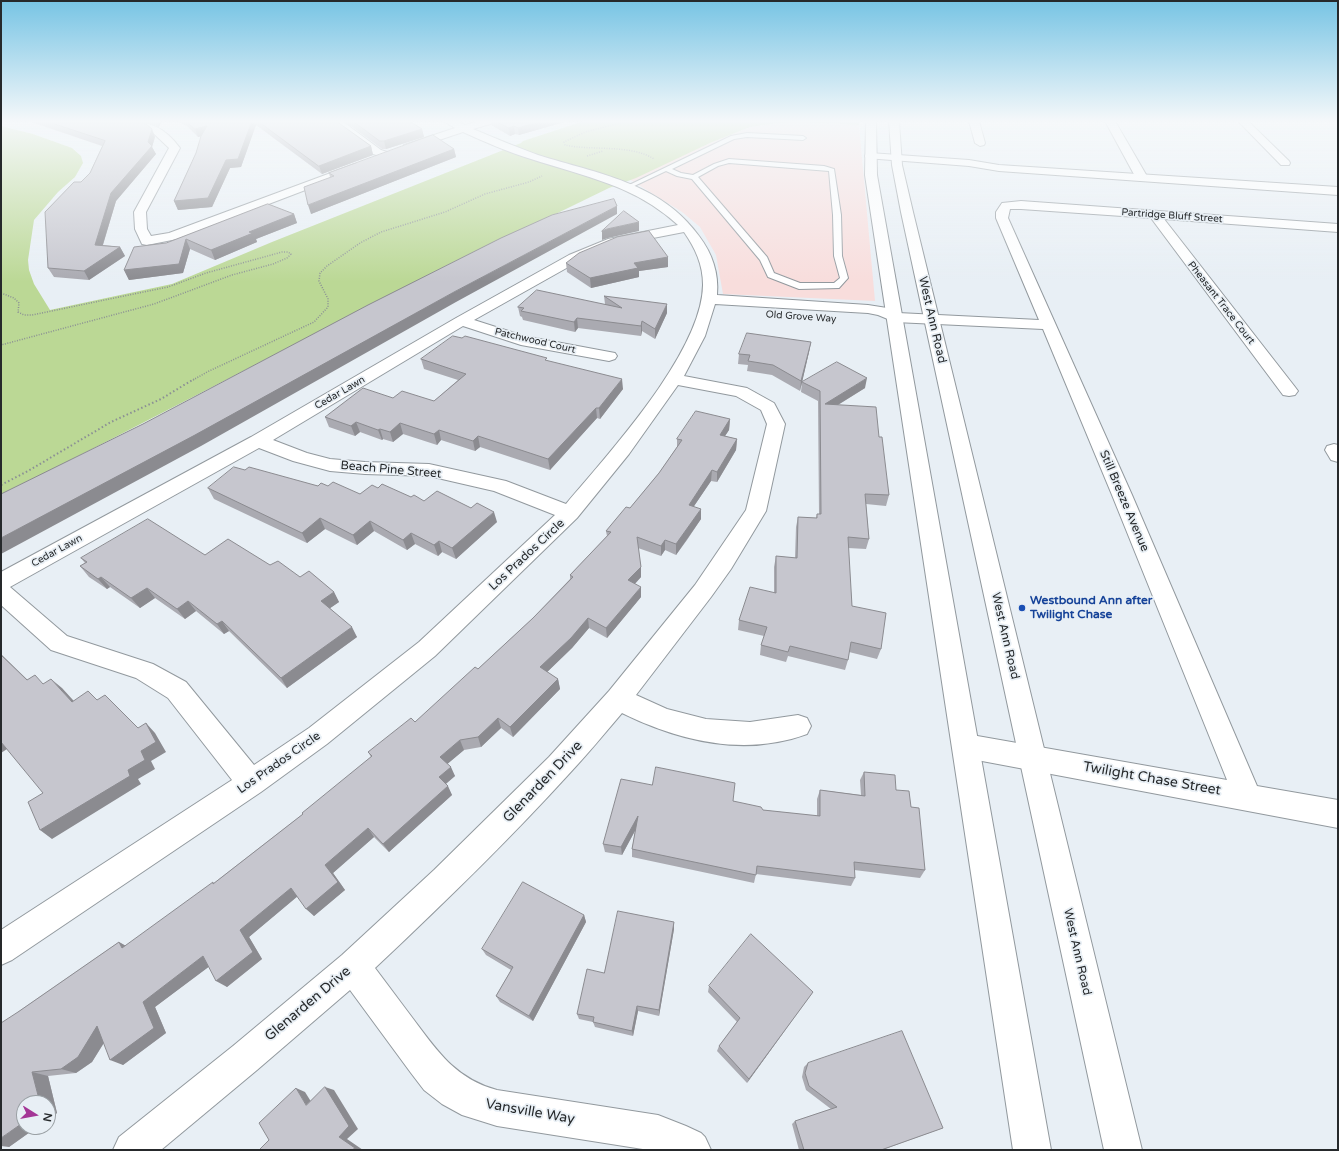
<!DOCTYPE html>
<html>
<head>
<meta charset="utf-8">
<style>
  body { margin:0 }
  #map { position:relative; width:1339px; height:1151px; overflow:hidden; background:#e8eff5; font-family:"Varela Round",sans-serif }
  canvas { display:block }
  .frame { position:absolute; inset:0; border:2px solid #26292b; pointer-events:none }
  .north { position:absolute; left:16px; top:1095px; width:40px; height:40px; box-sizing:border-box; background:#e8eff5; border:1px solid #9aa0a4; border-radius:50%; rotate:101deg; font-size:11px; font-weight:700; line-height:16px; text-align:center; color:#26292b }
  .north::after { content:''; display:block; margin:auto; width:14px; height:18px; background:#a43696; clip-path:polygon(50% 0,100% 100%,50% 72%,0 100%) }
</style>
</head>
<body>
<div id="map">
<canvas width="1339" height="1151"></canvas>
<div class="frame"></div>
<div class="north">N</div>
</div>
<script>
const g = document.querySelector('canvas').getContext('2d');
g.lineJoin = 'round';
function paint(path, color) { g.fillStyle = color; g.fill(path, 'evenodd'); }
function trace(path, color, width, dash) { g.strokeStyle = color; g.lineWidth = width; g.lineCap = dash ? 'butt' : 'round'; g.setLineDash(dash || []); g.stroke(path); }
function drawText(font, color, halo, rows, align = 'center') {
  g.font = font + ' "Varela Round",sans-serif'; g.lineWidth = 3.5; g.setLineDash([]); g.textBaseline = 'middle'; g.strokeStyle = halo; g.fillStyle = color; for (const [text, x, y, turn = 0] of rows) {
    g.save(); g.translate(x, y); g.rotate((+turn || 0) * Math.PI / 180); g.textAlign = isNaN(turn) ? turn : align; if (halo) g.strokeText(text, 0, 0); g.fillText(text, 0, 0); g.restore();
  }
}
const industrial = new Path2D(`
  M793,121L859,125L875,301L723,294L716,255L700,227L682,212L629,179L710,143L750,127Z`);
const green = new Path2D(`
  M584,121H859V125L793,121L750,127L710,143L636,178L609,188L402,289L1,496V126L33,134L72,148L81,156L83,163L75,177L58,192L34,220L28,260L29,270L34,284L50,310L172,284L272,242L521,143L523,141Z`);
const pathFar1 = new Path2D(`
  M628,121L585,132L564,142L565,145C592,151 631,144 654,159
  M587,156L603,151
  M1,293L14,298L19,303L18,312L24,315H32L168,287L206,273L282,252H288L291,254L287,258L273,264L232,275L154,304L1,345
  M193,380L207,372L314,322L328,307V299L319,281L320,273L327,266L360,243L381,232L445,212L485,194L529,182L542,176`);
const path = new Path2D(`
  M1,485L28,471L111,422L161,399L194,379`);
const service = new Path2D(`
  M747,133L803,136L806,138L803,140L747,137L734,139L672,169L681,173L693,175L714,164L729,159L824,166L834,169L841,215L842,256L848,278L839,288L799,289L768,277L760,260L692,179L677,176L666,171L630,188L625,187L731,136ZM729,163L829,171L833,215L834,256L840,278L834,283H800L774,273L767,257L698,177L718,166Z`);
const minor = new Path2D(`
  M121,121C147,120 164,126 180,148L146,212L147,229L151,236L169,233L355,164H363L365,166L363,168L177,239L147,245L142,244L135,229L134,212L169,148L150,130L123,123Z
  M331,121H342L381,150L390,153L391,155L386,158L373,154Z
  M443,121H456L465,125L480,121H496L494,123L473,129C495,138 516,147 538,155C598,174 660,182 699,236C712,253 719,273 717,295L868,305L887,308L898,313L1039,320L996,218V212L1002,203L1021,201L1338,224V232L1164,219L1295,387L1298,391L1295,395L1289,396L1283,395L1151,218L1021,209H1010L1008,218L1132,495L1257,786L1338,800V828L966,758L957,754L953,746L957,738L966,734L1227,780L1112,495L1043,329L895,322L878,315L868,313L715,304L705,336L684,376L747,388L774,403L785,424L766,511L731,569L711,597L636,695L667,709L706,719L750,722L798,715L807,718L811,726L807,734C745,757 679,741 622,713C604,734 587,755 568,775C507,842 441,906 375,968C388,985 401,1003 414,1020C438,1052 456,1079 497,1090L658,1115L686,1126L701,1133L705,1137L711,1150H649L497,1126L462,1115L442,1104L424,1090L411,1073L350,990L257,1070L161,1150H113L119,1137L233,1046L342,955L434,870L549,757L609,691L695,585L746,510L767,424L761,410L736,396L678,385L629,454L577,518L435,656L327,744L261,792L12,960L1,965V930L232,780L168,698L136,678L51,650L1,605V572L251,437L456,318L569,255L608,239L678,225C634,185 586,177 531,159C508,152 485,142 463,132L412,149L408,150L403,147L404,145L455,128ZM684,232C695,248 703,264 703,285C702,352 609,453 566,504L506,481L429,464L365,462L330,459L307,453L273,440L463,326L521,345L609,361L615,359L617,356L615,353L524,336L474,320L579,261L617,245ZM259,448L293,461L330,471L365,474L429,476L494,491L555,515L419,642L309,728L254,765L186,682L153,664L67,636L10,587Z
  M969,121H979L985,143L984,145L980,146L975,143Z
  M1105,121H1115L1148,178L1146,180H1138L1136,178Z
  M1238,121H1248L1289,161L1290,163L1289,165H1281Z
  M1334,444L1338,445V462L1331,460L1325,450L1327,446Z`);
const tertiary = new Path2D(`
  M870,153L969,160L999,165L1338,187V195L999,171L969,166L866,158L865,156L866,154Z`);
const primary = new Path2D(`
  M866,121H876L877,175L1051,1150H1013L865,175Z
  M889,121H899L902,165L913,212L1142,1150H1104L901,212L892,165Z`);
const wall = new Path2D(`
  M28,121H135L155,137L152,147L156,154L116,201L103,245L120,247L125,256L89,280L54,277L48,268L81,182L90,173L102,146Z
  M141,121H161L159,127Z
  M177,121H336L371,146L373,155L322,174L256,125L241,167L230,168L212,207L178,210L174,201L196,153L201,136L198,137L187,126Z
  M344,121H409L422,129L424,137L386,149H382Z
  M491,121H568L519,135L515,134L510,136L491,125Z
  M454,149L456,157L311,214L330,177L329,173Z
  M294,214L297,223L256,239L257,242L215,260L190,249L183,273L129,280L124,270L166,243Z
  M668,257V267L639,271V277L591,288L567,272L566,263Z
  M604,296L667,313L655,339L642,331L641,336L578,328L575,332L523,320L522,317L520,316L518,307L605,304Z
  M811,342L809,352L800,391L772,375L747,371L748,365L738,364L739,354Z
  M421,359L547,361L623,389L600,419L597,418L550,470L480,447L475,451L441,440L437,445L403,434L393,442L383,439L382,440L360,432L355,436L329,427L325,417L393,398L434,401L458,380L424,369Z
  M802,382L865,388L838,405L879,437L889,495L886,506L866,504L869,539L866,549L848,548L852,606L881,649L877,659L849,652L848,660L845,670L788,656L786,662L760,655L761,645L764,636L738,630L739,620L774,593V567L776,556L795,558L796,527L798,517L816,518L817,514H819L818,401L801,392Z
  M730,419L729,430L725,436L737,439L736,450L717,482L711,481L694,506L701,519L687,540L676,555L665,550L661,556L638,548L641,567V577L635,584L641,597L607,638L589,628L572,648L547,672L558,679L560,689L513,737L501,728L481,747L464,750L447,764L455,776L446,784L452,795L389,852L374,837L333,873L345,890L314,916L298,896L249,937L262,959L227,987L209,966L155,1007L166,1033L123,1065L104,1043L92,1062L76,1073L48,1076L57,1113L9,1147L18,1012L119,942L126,946L214,883L303,814L371,757L368,752L415,722L478,669L533,618L570,579V575L607,536L606,531L630,508L659,473L677,447V439Z
  M245,470L318,486H328L360,494L378,488L424,501L497,522L456,559L442,552L438,556L415,544L407,550L374,531L357,545L325,529L307,543L214,499L208,488Z
  M205,555L270,565L300,577L334,592L339,602L330,608L357,637L287,688L229,631L224,634L196,611L185,619L155,598L140,608L110,587L107,589L89,577L80,566L85,563L81,558Z
  M864,772L896,790L911,807L925,870L920,878L854,870L855,878L851,886L756,874L754,883L632,857V849L635,831L622,855L605,852L603,844L652,785L733,801L763,810L817,816V799L820,790L861,795L860,780Z
  M584,915L586,922L533,1021L500,1002L496,996L511,970L486,955L482,949Z
  M674,922V929L659,1016L638,1011L633,1036L595,1027L593,1022L579,1019L577,1014L604,973Z
  M709,986L813,992L809,997L747,1083L717,1051L719,1046L737,1022L708,992Z
  M808,1063L943,1128L882,1150H799L792,1124L795,1121L831,1109L806,1090L802,1077L804,1067Z`);
const shadedWall = new Path2D(`
  M156,121H161L159,127Z
  M252,121H254L256,125L241,167L230,168L212,207L178,210L174,201L226,160Z
  M541,121H568L519,135L518,128Z
  M207,126L210,134L198,137L195,129Z
  M514,126L515,134L510,136L509,128Z
  M152,129L155,137L152,147L156,154L116,201L100,254L95,245L111,193L148,142Z
  M422,129L424,137L386,149L384,141Z
  M371,146L373,155L322,174L319,166Z
  M454,149L456,157L311,214L308,205Z
  M617,206V214L456,302L201,446L1,554V538L454,292Z
  M294,214L297,223L256,239L257,242L215,260L211,250L249,232Z
  M639,222V231L608,238L602,240V231L607,229Z
  M186,239L190,249L183,273L129,280L124,270Z
  M120,247L125,256L89,280L84,271Z
  M668,257V267L639,271V277L591,288L590,278L634,263Z
  M667,304V313L655,339V329Z
  M577,318L578,328L575,332L574,322Z
  M642,321V331L641,336V326Z
  M811,342L809,352L800,391L801,381Z
  M867,378L865,388L823,414L825,404Z
  M622,379L623,389L600,419L599,408Z
  M596,408L597,418L550,470L548,459Z
  M730,419L729,430L719,445L720,435Z
  M356,422L360,432L355,436L351,426Z
  M400,423L403,434L393,442L390,432Z
  M380,429L383,439L382,440L378,430Z
  M439,430L441,440L437,445L434,434Z
  M478,436L480,447L475,451L473,441Z
  M737,439L736,450L717,482V472Z
  M712,470L711,481L688,515L689,505Z
  M701,509V519L676,555V544Z
  M494,512L497,522L456,559L452,548Z
  M320,518L325,529L307,543L302,533Z
  M370,521L374,531L357,545L353,535Z
  M411,533L415,544L407,550L403,540Z
  M665,540V550L661,556V546Z
  M439,541L442,552L438,556L434,545Z
  M641,567V577L628,591V580Z
  M101,577L110,587L107,589L98,579Z
  M641,587V597L607,638L606,628Z
  M147,588L155,598L140,608L131,598Z
  M334,592L339,602L326,611L321,601Z
  M188,601L196,611L185,619L177,609Z
  M588,618L589,628L572,648L542,677L540,667Z
  M222,621L229,631L224,634L217,624Z
  M352,627L357,637L287,688L281,678Z
  M1,654L5,658L38,690L27,680L1,655Z
  M51,679L62,688L83,711L72,702Z
  M558,679L560,689L513,737L510,727Z
  M498,718L501,728L481,747L478,737Z
  M146,723L155,733L166,752L151,761L155,769L138,779L141,784L52,839L40,830L128,770L141,751Z
  M460,740L464,750L445,766L440,757Z
  M1,741L10,747L1,753Z
  M451,767L455,776L443,786L439,777Z
  M448,786L452,795L389,852L383,844Z
  M638,816V825L622,855L621,847Z
  M368,828L374,837L333,873L345,890L314,916L306,909L325,865Z
  M291,888L299,895L249,937L262,959L227,987L216,981L240,930Z
  M584,915L586,922L533,1021L529,1016Z
  M674,922V929L659,1016V1010Z
  M119,942L131,949L122,948Z
  M203,956L214,963L155,1007L166,1033L123,1065L110,1060L143,1002Z
  M813,992L809,997L747,1083L749,1079Z
  M637,1006L638,1011L633,1036L632,1031Z
  M97,1026L111,1031L92,1062L76,1073L61,1069Z
  M32,1072L48,1076L57,1113L48,1120V1103H40Z
  M325,1087L334,1090L358,1129L347,1139L363,1150H352L339,1137Z
  M296,1088L305,1092L315,1108L306,1105Z
  M24,1122V1127H37L9,1147L1,1146V1138Z`);
const building = new Path2D(`
  M46,121H135L146,124L152,129L148,142L152,146L111,193L95,245L120,247L84,271L48,268L45,212L74,182H81L90,173L105,141Z
  M186,121H252L238,159L226,160L208,198L174,201L196,153L201,136L207,126L195,129Z
  M258,121H336L371,146L319,166Z
  M353,121H409L422,129L384,141H380Z
  M496,121H541L518,128L514,126L509,128Z
  M433,135L454,149L308,205L304,187L334,176L329,173Z
  M614,199L617,206L454,292L195,435L1,538V494L143,424L368,305L501,238L552,215Z
  M268,204L294,214L249,232L253,233L211,250L186,239L179,264L124,270L134,247L166,243Z
  M624,211L639,222L607,229L602,231Z
  M649,231L668,257L634,263L638,268L590,278L566,263L579,253L617,237Z
  M537,290L622,308L604,296L667,304L655,329L642,321L641,326L577,318L574,322L521,311L524,308L518,307Z
  M747,333L811,342L801,381L773,365L748,361L750,355L739,354Z
  M453,336L462,338L465,336L547,358L545,360L622,379L599,408H596L548,459L478,436L473,441L439,430L434,434L400,423L390,432L380,429L378,430L356,422L351,426L325,417L363,388L393,398L402,391L434,401L466,374L421,359Z
  M837,362L867,378L825,404L876,407L879,437H882L889,495L865,494L869,539L848,537L852,606L886,613L881,649L851,642L848,660L790,646L788,652L761,645L767,627L739,620L750,587L776,593V556L797,558L798,517L817,518V514H821L820,391L802,382Z
  M696,411L730,419L720,435L737,439L717,472L712,470L689,505L701,509L676,544L665,540L661,546L637,537L641,567L628,580L641,587L606,628L588,618L571,638L540,667L558,679L510,727L498,718L478,737L460,740L440,757L451,767L439,777L448,786L383,844L368,828L325,865L338,882L306,909L291,888L240,930L253,952L216,981L203,956L143,1002L154,1028L110,1060L97,1026L78,1057L61,1069L32,1072L40,1103H24V1122L1,1138V1023L18,1012L119,942L122,948L213,882V884L303,814L302,813L372,756L368,752L411,718L415,722L475,667L478,669L533,618L573,577L570,575L611,532L606,531L626,507L630,508L659,473L682,440L677,439Z
  M234,467L245,470L249,467L318,486L321,483L328,486L333,482L360,494L372,485L378,488L382,484L411,497L414,495L424,501L437,491L471,508L477,503L494,512L452,548L439,541L434,545L411,533L403,540L370,521L353,535L320,518L302,533L208,488Z
  M148,519L205,555L228,539L270,565L278,561L300,577L309,571L334,592L321,601L352,627L281,678L222,621L217,624L188,601L177,609L147,588L131,598L101,577L98,579L80,566L87,562L81,558Z
  M1,655L27,680L35,675L43,684L51,679L72,702L88,691L97,700L105,695L138,728L146,723L156,742L141,751L145,760L128,770L130,776L40,830L28,802L43,793L1,742Z
  M656,767L735,783L733,801L761,807L763,810L820,816V790L865,796L864,772L895,775L896,790L909,791L911,807L919,808L925,870L854,862L855,878L757,866L756,875L632,849L638,816L621,847L603,844L621,779L652,785Z
  M523,882L584,915L529,1016L496,996L513,967L482,949Z
  M618,911L674,922L659,1010L637,1006L632,1031L593,1022L594,1017L577,1014L587,969L604,973Z
  M751,934L813,992L749,1079L719,1046L740,1018L709,986Z
  M902,1031L943,1128L881,1150H804L795,1121L837,1107L809,1086L805,1073L808,1063Z
  M325,1087L349,1126L339,1137L355,1148L352,1150H259L269,1140L259,1123L296,1088L306,1105Z`);
const markers = [
  [1022,608,4,"#1a4fb4"]
];
const farStreetnames = [
  ["Partridge Bluff Street",1172,216,4],
  ["Pheasant Trace Court",1221,303,52],
  ["Old Grove Way",801,317,4],
  ["Patchwood Court",535,341,13],
  ["Cedar Lawn",340,393,-30],
  ["Cedar Lawn",57,551,-29]
];
const streetNames = [
  ["West Ann Road",932,320,77],
  ["Beach Pine Street",391,470,5],
  ["Still Breeze Avenue",1124,501,67],
  ["Los Prados Circle",527,555,-43],
  ["West Ann Road",1005,636,77],
  ["Los Prados Circle",279,763,-35],
  ["West Ann Road",1077,952,77]
];
const transitNames = [
  ["Westbound Ann after",1030,601],
  ["Twilight Chase",1030,615]
];
const nearStreetnames = [
  ["Twilight Chase Street",1152,779,10],
  ["Glenarden Drive",543,782,-46],
  ["Glenarden Drive",308,1004,-40],
  ["Vansville Way",530,1112,10]
];
paint(industrial, '#f8dddc');
paint(green, '#bbd895');
trace(service, '#92999e', 2);
trace(minor, '#92999e', 2);
trace(tertiary, '#92999e', 2);
trace(primary, '#92999e', 2);
trace(pathFar1, '#8b9094', 1.5, [1, 1.5]);
trace(path, '#8b9094', 2, [1.5, 2.5]);
paint(service, '#fff');
paint(minor, '#fff');
paint(tertiary, '#fff');
paint(primary, '#fff');
paint(wall, '#aaaab1');
paint(shadedWall, '#8b8b90');
paint(building, '#c6c6ce');
trace(building, '#8b8b90', 1);
const sky = g.createLinearGradient(0, 0, 0, 282);
sky.addColorStop(0, '#77c4e4');
sky.addColorStop(0.43, '#f5f8fa');
sky.addColorStop(1, '#f5f8fa00');
g.fillStyle = sky;
g.fillRect(0, 0, 1339, 282);
for (const [x, y, r, color] of markers) { const dot = new Path2D(); dot.arc(x, y, r, 0, 2 * Math.PI); g.fillStyle = color; g.fill(dot); trace(dot, '#e8eff5', 1.5); }
drawText('10px', '#26292b', '#e8eff5', farStreetnames);
drawText('12px', '#26292b', '#e8eff5', streetNames);
drawText('bold 12px', '#164399', '#e8eff5', transitNames, 'left');
drawText('14px', '#26292b', '#e8eff5', nearStreetnames);
</script>
</body>
</html>
